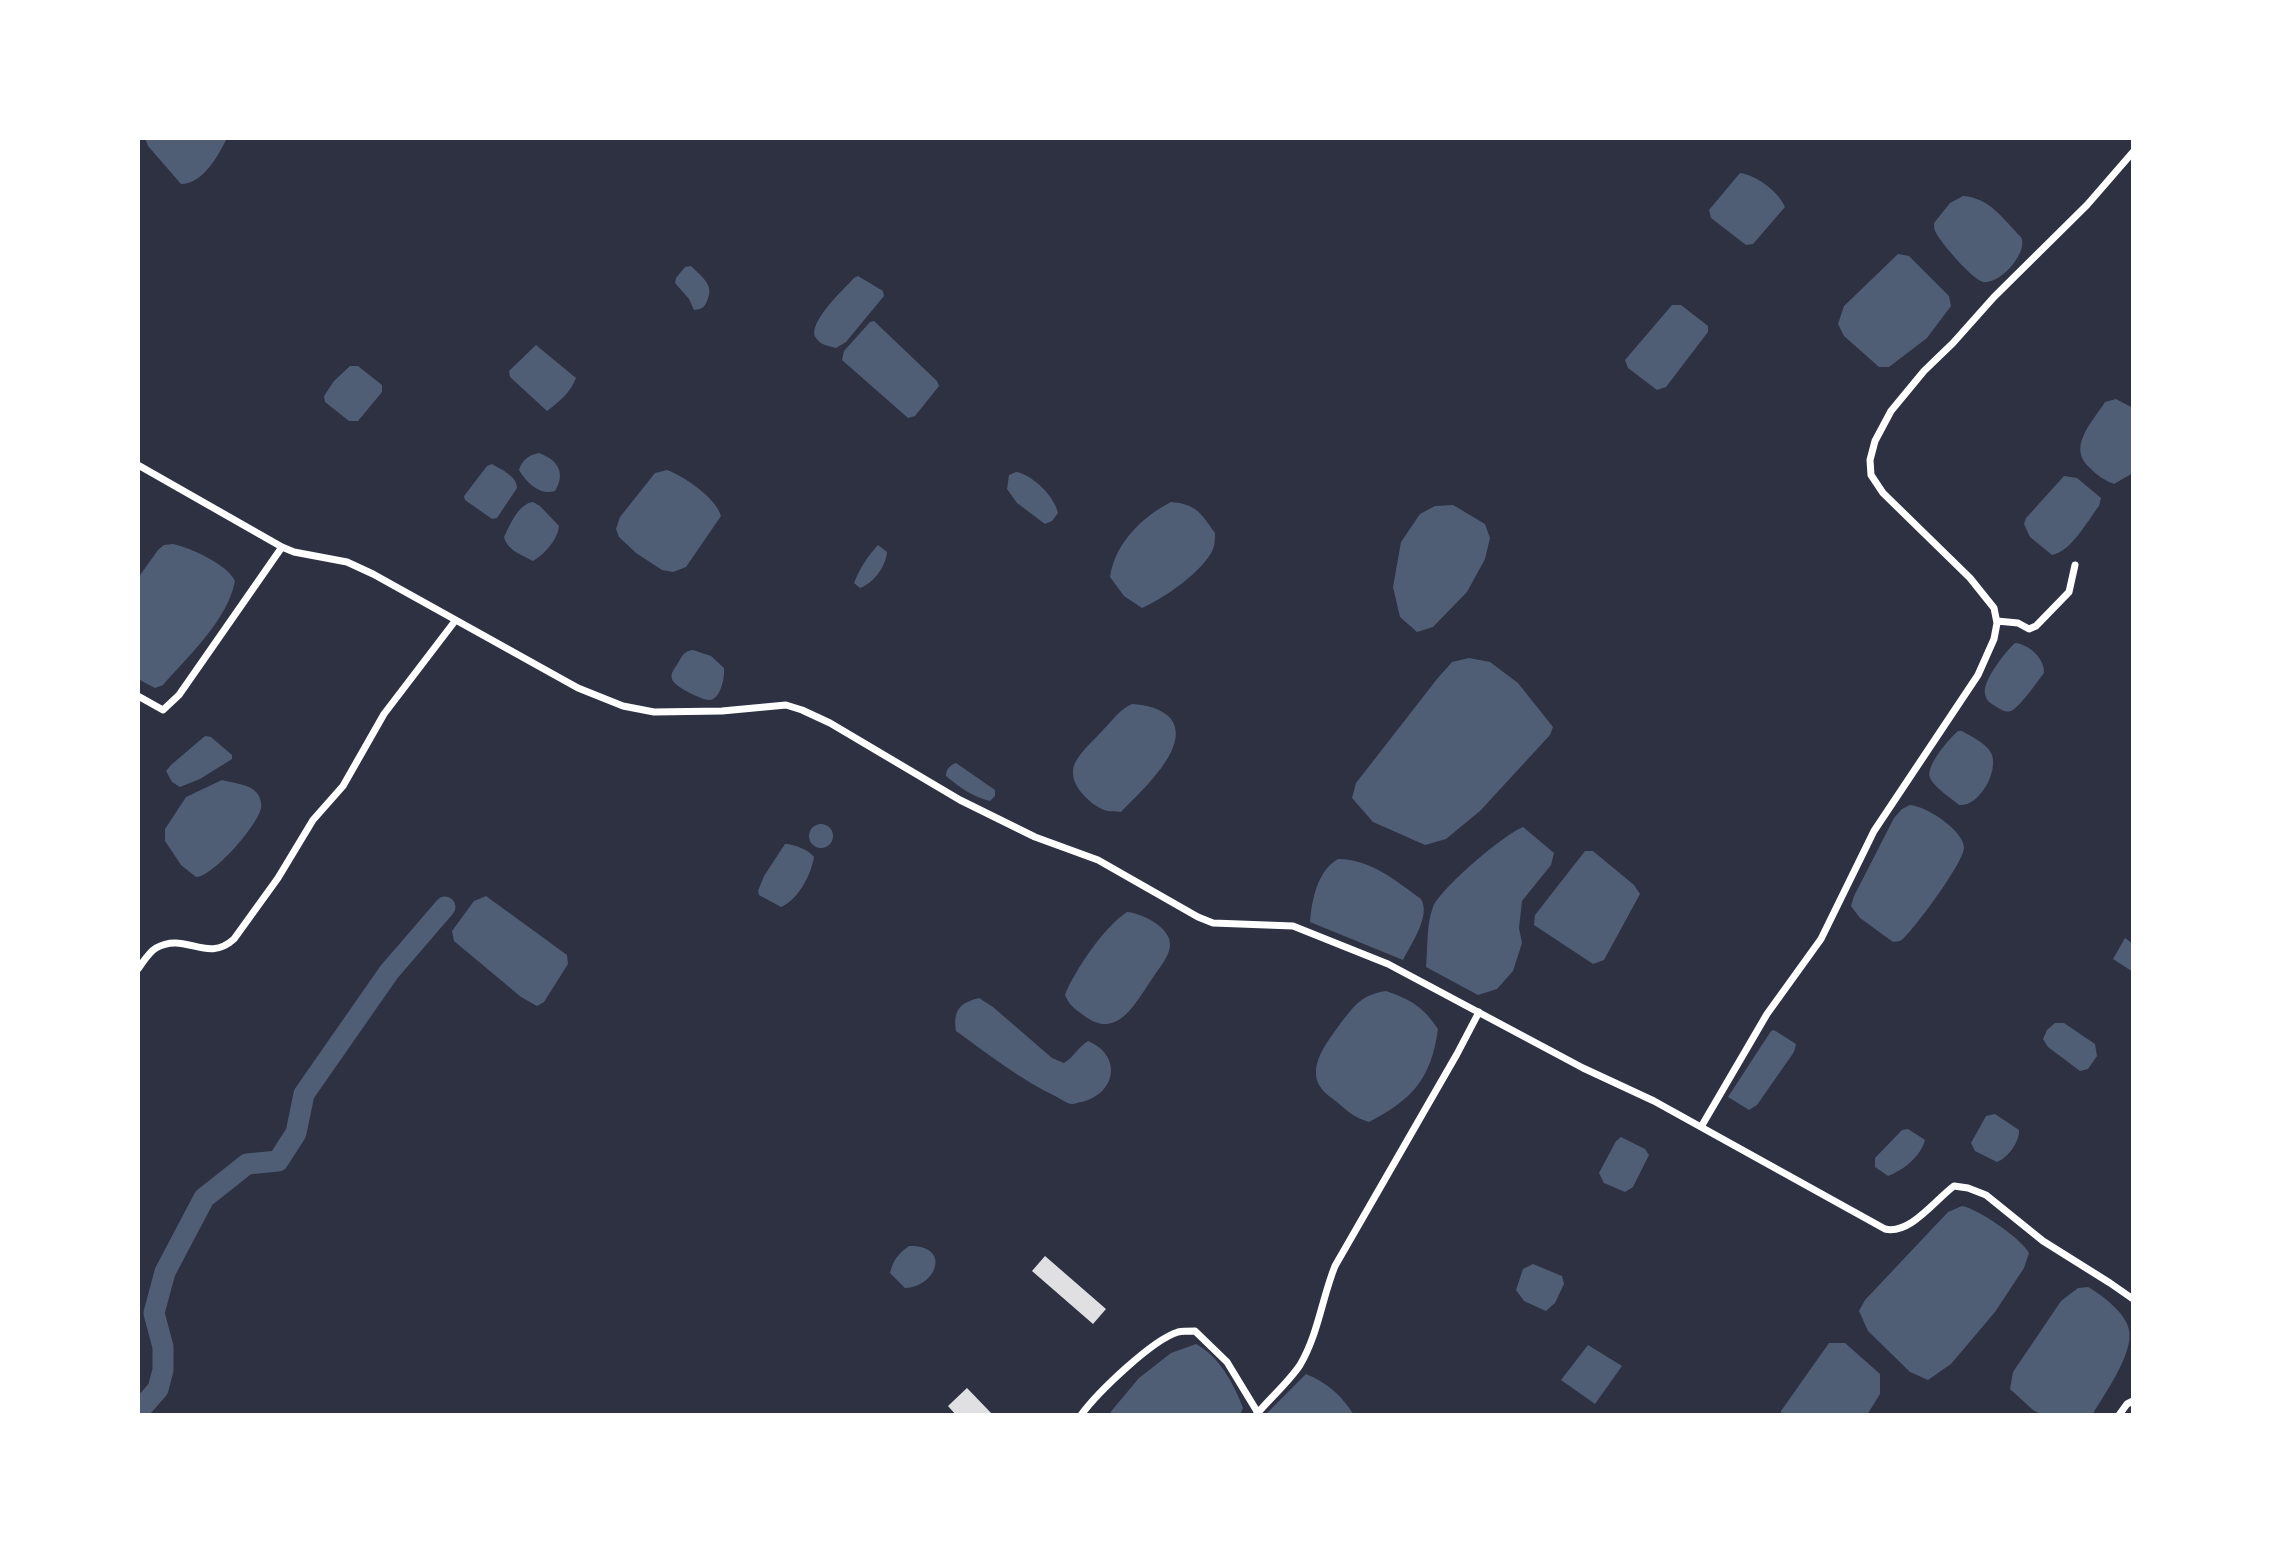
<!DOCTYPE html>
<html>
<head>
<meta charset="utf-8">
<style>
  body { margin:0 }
  #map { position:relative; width:2271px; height:1553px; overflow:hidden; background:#2d3142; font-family:Roboto,sans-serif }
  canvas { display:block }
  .frame { position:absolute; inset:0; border:140px solid #fff; pointer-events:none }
</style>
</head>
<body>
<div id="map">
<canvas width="2271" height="1553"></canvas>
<div class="frame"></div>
</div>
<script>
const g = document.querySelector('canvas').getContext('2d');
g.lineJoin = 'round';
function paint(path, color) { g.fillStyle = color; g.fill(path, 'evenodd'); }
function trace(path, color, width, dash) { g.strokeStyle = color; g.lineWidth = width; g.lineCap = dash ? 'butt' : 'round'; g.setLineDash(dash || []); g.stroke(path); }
const water = new Path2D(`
  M145,138H227C218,156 203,184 181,184L148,146Z
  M1740,173C1756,175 1778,191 1785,207L1753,244L1746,245L1711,218L1709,210Z
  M1963,196C1990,198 2002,218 2021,237C2029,252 2000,285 1983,282C1972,279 1942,244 1936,233C1934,229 1934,227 1934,223L1950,203Z
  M1898,254L1909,256L1949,296L1951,306L1927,338L1889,367H1879L1844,336L1838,324L1844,306Z
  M691,266C702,277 715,285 707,301C704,308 702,309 694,310L689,299L675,283L676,278L685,267Z
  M858,276L883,291L884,296L846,342L836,348C829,346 820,345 816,338C806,324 845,288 854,278Z
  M1672,305H1681L1708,326V332L1666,387L1657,390L1628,368L1625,360Z
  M874,321L937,381L939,386L915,416L908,418L842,360L844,351L870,322Z
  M536,345L576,378C571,392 559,402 547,411L510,377L509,371Z
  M350,366H358L382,385V392L358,421H349L325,402L324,396L334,381Z
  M2116,399L2133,408V473L2114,484C2104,480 2098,476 2091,469C2066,448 2091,424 2105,402Z
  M539,453C558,460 566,473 555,491C540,496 526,482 519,470C522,460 529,455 539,453Z
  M492,464C502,470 517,476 517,488L497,518L492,519L465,500L464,496L487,466Z
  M667,470C684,476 716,498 721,516L686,567L673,572L662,570L636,553L619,537L616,529L620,517L655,473Z
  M1016,472C1032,474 1055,497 1058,513L1052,521L1045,524L1017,503L1007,489L1009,475Z
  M2064,476L2077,478L2101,498L2099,506C2088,520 2071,552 2052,555L2030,537L2024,524L2026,518Z
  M533,502L540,506L559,526C558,539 545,554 533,561C522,555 507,550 504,537C510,525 518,504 533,502Z
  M1171,502C1196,504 1201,513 1215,533C1215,538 1215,545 1213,549C1204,571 1163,599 1142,608L1124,596L1110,577C1115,543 1142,517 1171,502Z
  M1453,505L1485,524L1490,538L1485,559L1467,592L1433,627L1417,632L1400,617L1393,587L1401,542L1420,514L1435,506Z
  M173,544C191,548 227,564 235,581C227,621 189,655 163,685L155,688L138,679V578L158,550L164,545Z
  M878,545L887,552C886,566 874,583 860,588L854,583C860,568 867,557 878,545Z
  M2015,643C2029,644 2045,659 2044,673C2037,682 2020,707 2011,711C2005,713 2000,709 1995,706C1990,703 1986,700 1985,694C1982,681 2006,651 2015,643Z
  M693,650L711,656L724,668C725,676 721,700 709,700C702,700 673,686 672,679C670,673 675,668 678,663C682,656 684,651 693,650Z
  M1469,658L1490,662L1518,683L1553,727L1550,735L1480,811L1446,839L1425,845L1373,822L1352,798L1356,783L1437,679L1452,662Z
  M1132,704C1146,705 1162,708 1171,719C1192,747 1139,793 1121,812C1115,811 1109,812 1104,810C1088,803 1066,782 1075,763C1081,751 1094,740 1103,730C1112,721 1120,709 1132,704Z
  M1958,731H1962C1972,737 1988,744 1992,755C1998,773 1979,807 1959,805C1951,798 1935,788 1930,778C1925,766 1949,739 1958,731Z
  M205,736L211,737L232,755V759L200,779L180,787L172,782L166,771L171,765Z
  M956,763L995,790V796L990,801C973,797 959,787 946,776C946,769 950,765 956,763Z
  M222,780C232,783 250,784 257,793C260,797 262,803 261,808C258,825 213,877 196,877L181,865L165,841V829L186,797Z
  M1910,805C1926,806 1963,830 1964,847C1965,861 1915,928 1903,939C1899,942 1898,941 1893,942L1860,918L1851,906L1854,896L1894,818L1902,809Z
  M809 836a12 12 0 1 1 24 0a12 12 0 1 1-24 0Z
  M1523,827L1554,853L1551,865L1522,901L1519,928L1522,943L1513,971L1497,989L1478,995L1426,967C1428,948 1426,925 1433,907C1441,888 1503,835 1523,827Z
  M785,844C794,844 809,850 814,857C811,875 798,900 781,907L759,895L758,891L764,876Z
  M1585,851H1593L1634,885L1640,894L1604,960L1593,964L1534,925L1535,915Z
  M1338,859C1371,859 1396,881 1421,899C1431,916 1411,944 1403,960L1310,922C1312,900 1317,871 1338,859Z
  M486,896L567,955L568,964L544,1002L537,1006L521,997L454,941L452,931L474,901Z
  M1127,912C1142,913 1172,928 1170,946C1169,958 1158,969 1152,979C1134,1005 1117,1041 1083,1015C1075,1009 1069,1005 1065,995C1074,971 1105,926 1127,912Z
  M2125,938L2133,944V972L2113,959Z
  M1386,991C1412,1000 1423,1007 1438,1029C1431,1079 1413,1099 1369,1122C1355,1118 1347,1111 1337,1102C1332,1098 1324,1093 1321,1088C1306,1067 1328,1041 1340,1024C1355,1005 1361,995 1386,991Z
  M979,998L993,1007L1052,1058L1064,1063C1074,1057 1078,1047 1088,1041C1122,1055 1117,1093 1082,1102C1079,1102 1075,1104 1072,1104C1067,1104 1061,1099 1057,1097C1021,1080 988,1054 956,1031C953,1011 959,1003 979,998Z
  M2055,1023H2064L2095,1044L2097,1056L2088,1069L2080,1071L2048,1047L2043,1039L2047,1030Z
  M1774,1030L1796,1044L1794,1052L1757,1105L1749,1110L1728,1097L1771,1031Z
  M1995,1114L2019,1130C2020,1141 2008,1158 1997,1162L1975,1151L1971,1143L1986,1116Z
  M1908,1129L1925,1140C1921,1156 1904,1170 1888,1176L1875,1167V1158L1902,1130Z
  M1621,1137L1645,1149L1649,1155L1633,1187L1625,1192L1604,1183L1599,1173L1616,1141Z
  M1962,1206C1977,1208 2022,1239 2029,1253L2024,1268L1995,1312L1951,1364L1928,1380L1910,1372L1868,1331L1859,1311L1865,1300L1948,1212Z
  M909,1246C952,1245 937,1287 905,1288L890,1273C893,1260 899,1253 909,1246Z
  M1533,1264L1562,1276L1564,1284L1555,1303L1546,1311L1524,1301L1516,1290L1523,1269Z
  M2088,1287C2102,1295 2126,1313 2129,1330C2134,1353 2104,1395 2092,1415H2042L2033,1410L2010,1389L2013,1372L2061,1301L2078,1288Z
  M1829,1343H1845L1880,1374V1394L1867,1415H1781V1411Z
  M1196,1344C1219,1356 1234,1384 1243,1408L1240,1415H1108L1139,1378L1171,1353Z
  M1588,1345L1622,1366L1595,1404L1561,1380Z
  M1306,1374C1328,1383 1341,1395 1354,1415H1265Z`);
const canal = new Path2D(`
  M138,1408L144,1405L158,1389L163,1370V1347L154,1313L165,1272L204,1198L247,1164L278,1161L296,1133L304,1094L389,972L445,907`);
const building = new Path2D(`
  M1045,1256L1106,1309L1093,1324L1032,1271Z
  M967,1388L993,1415H956L948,1406Z`);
const minor = new Path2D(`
  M138,465L282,547L294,552L347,562L373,574L578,688L623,706L654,712L722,711L786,705L802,710L830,723L960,800L1035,837L1098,860L1198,917L1213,923L1293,926L1388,964L1583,1068L1654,1101L1885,1229C1910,1235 1935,1200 1954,1186L1968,1188L1986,1195L2043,1241L2110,1283L2133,1299
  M1997,621L2018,623L2029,629L2036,626L2069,592L2075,565
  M138,696L163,710L179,695L282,547
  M138,969C143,962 149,952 156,948C185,931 207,964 234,939L278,878L313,820L343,786L384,714L455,621
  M1701,1127L1767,1014L1821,939L1874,831L1978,675L1994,639L1997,623L1994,608L1970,578L1883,493L1871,475L1870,460L1875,441L1891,411L1924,371L1953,343L1994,297L2087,205L2133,152
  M1081,1415C1098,1392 1152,1340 1178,1332C1183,1331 1190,1331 1195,1331L1227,1362L1258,1413
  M1256,1415C1270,1398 1288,1383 1300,1365C1318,1335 1322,1298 1335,1266L1457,1054L1479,1012
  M2119,1415L2127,1404L2133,1401`);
paint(water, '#4f5d75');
trace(canal, '#4f5d75', 21);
paint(building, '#e0e0e3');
trace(minor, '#fff', 7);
</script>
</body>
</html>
